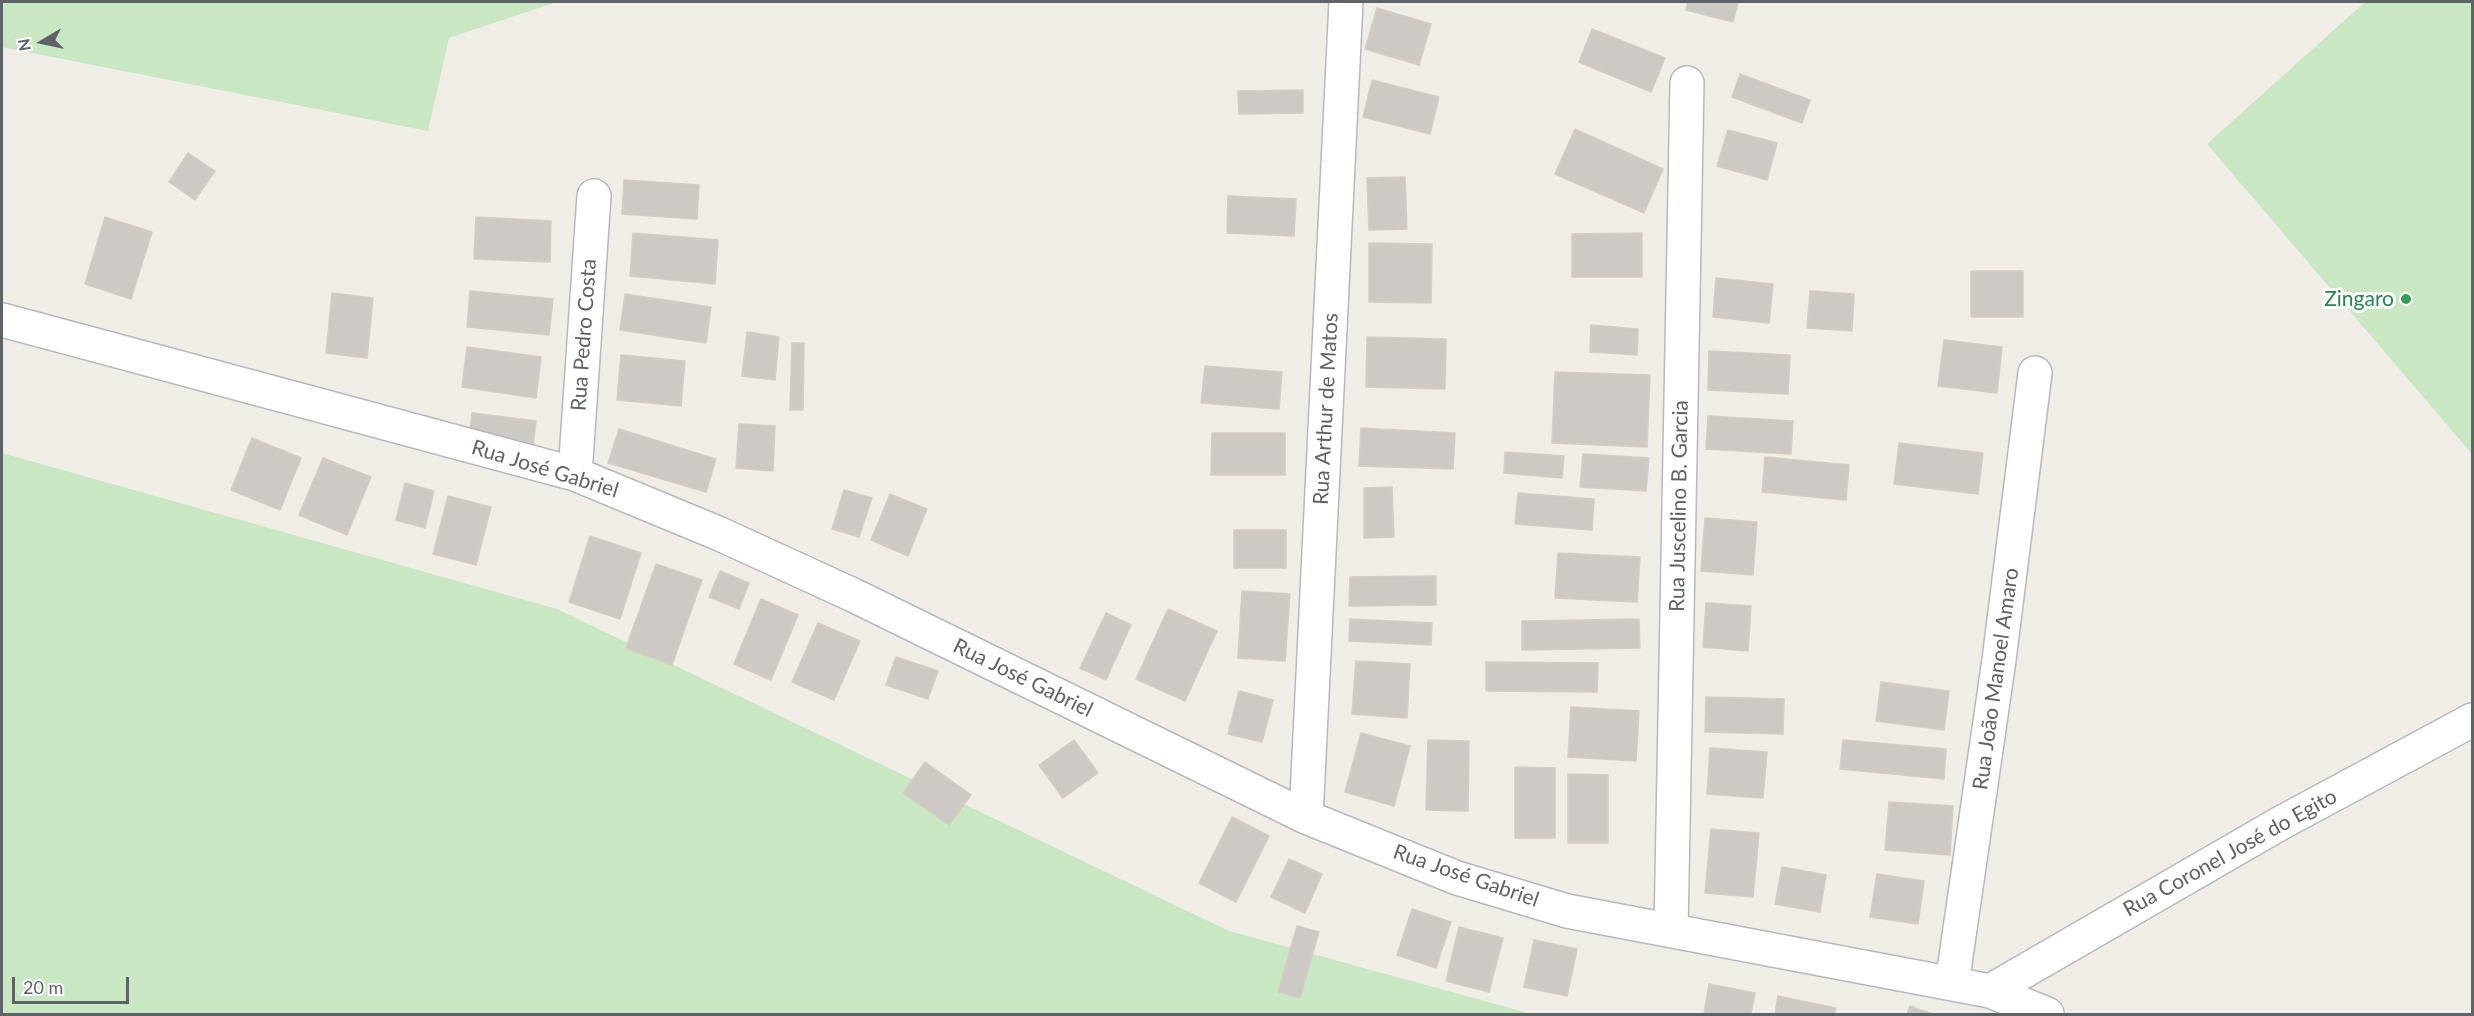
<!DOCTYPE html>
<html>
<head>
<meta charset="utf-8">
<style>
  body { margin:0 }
  #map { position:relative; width:2474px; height:1016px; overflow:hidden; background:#f0ece6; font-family:Lato,sans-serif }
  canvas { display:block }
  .frame { position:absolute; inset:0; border:3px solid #5d6366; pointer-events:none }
  .north { position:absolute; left:12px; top:12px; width:60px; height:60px; -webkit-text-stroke:4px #fff; paint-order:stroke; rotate:261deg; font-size:16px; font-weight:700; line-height:24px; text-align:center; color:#5d6366 }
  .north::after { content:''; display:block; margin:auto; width:21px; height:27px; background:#5d6366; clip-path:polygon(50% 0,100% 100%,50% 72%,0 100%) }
  .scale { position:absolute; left:12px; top:977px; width:117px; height:27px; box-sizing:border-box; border:3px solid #5d6366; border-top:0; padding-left:8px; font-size:18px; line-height:21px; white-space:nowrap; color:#5d6366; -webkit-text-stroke:4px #fff; paint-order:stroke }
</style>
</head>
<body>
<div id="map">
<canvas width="2474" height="1016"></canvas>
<div class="frame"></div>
<div class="north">N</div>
<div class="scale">20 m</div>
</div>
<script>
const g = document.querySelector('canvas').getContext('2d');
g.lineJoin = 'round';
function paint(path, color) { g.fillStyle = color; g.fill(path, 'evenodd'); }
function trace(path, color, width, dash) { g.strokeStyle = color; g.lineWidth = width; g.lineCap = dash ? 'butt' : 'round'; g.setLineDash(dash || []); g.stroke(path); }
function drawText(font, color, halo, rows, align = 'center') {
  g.font = font + ' Lato,sans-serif'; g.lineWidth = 6; g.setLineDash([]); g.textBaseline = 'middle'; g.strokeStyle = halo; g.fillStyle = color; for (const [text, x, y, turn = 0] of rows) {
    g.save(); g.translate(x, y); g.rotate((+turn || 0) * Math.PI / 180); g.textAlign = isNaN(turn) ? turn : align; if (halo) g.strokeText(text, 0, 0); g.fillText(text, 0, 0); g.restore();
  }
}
const green = new Path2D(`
  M2,2H557L449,38L428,131L2,47Z
  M2365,2H2472V454L2207,144Z
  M2,453L557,609L1229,931L1532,1014H2Z`);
const building = new Path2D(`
  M1688,2H1738L1733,22L1686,10Z
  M1377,8L1431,24L1419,65L1365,49Z
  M1592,29L1665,58L1651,92L1579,62Z
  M1740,74L1810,100L1802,123L1732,97Z
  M1372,80L1439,97L1430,134L1363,117Z
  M1303,90V113L1239,114L1238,91Z
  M1575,129L1663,169L1644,213L1555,174Z
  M1728,130L1777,143L1767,180L1717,166Z
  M188,153L215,171L195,200L169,182Z
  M1405,177L1407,229L1369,230L1367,178Z
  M624,180L699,185L697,219L622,214Z
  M1228,196L1296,199L1294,236L1227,233Z
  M105,217L152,232L131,299L85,284Z
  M476,217L551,221L550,262L474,259Z
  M633,233L718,240L715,284L630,276Z
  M1642,233V277H1572V234Z
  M1369,243L1432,244L1431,303L1369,302Z
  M1971,271H2023V317H1971Z
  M1716,278L1773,284L1769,323L1713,317Z
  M470,291L553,299L549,335L467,327Z
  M1810,291L1854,294L1852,331L1807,328Z
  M332,293L373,298L367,358L326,353Z
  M625,294L711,307L706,343L620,330Z
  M1591,325L1638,329L1637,355L1590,352Z
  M747,332L779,337L775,380L742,376Z
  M1367,337L1446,339L1445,389L1366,387Z
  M1944,340L2002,347L1997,393L1938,386Z
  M792,343H804L803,410H790Z
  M467,347L541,357L536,398L462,387Z
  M1709,351L1790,355L1788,394L1708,390Z
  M621,355L685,361L681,406L617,400Z
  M1205,366L1282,372L1279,409L1201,403Z
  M1555,372L1650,375L1647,447L1552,443Z
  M472,413L536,421L532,454L468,445Z
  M1708,416L1793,421L1791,454L1706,449Z
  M739,424L775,426L773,471L736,468Z
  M1361,428L1455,433L1453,469L1359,466Z
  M619,429L716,459L706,492L608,463Z
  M1212,433H1285V475H1211Z
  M252,438L301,458L280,510L231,490Z
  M1899,443L1983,453L1978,494L1894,484Z
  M1505,452L1564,456L1562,478L1504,473Z
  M1583,454L1649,458L1646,491L1580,487Z
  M1765,457L1849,465L1846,500L1762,492Z
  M323,458L371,477L347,535L299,515Z
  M405,483L434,491L425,528L396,520Z
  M1392,487L1394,537L1364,538V488Z
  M844,490L872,498L859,537L832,529Z
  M1518,493L1594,499L1592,530L1515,524Z
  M890,494L927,509L908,556L871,540Z
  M448,496L491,507L476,565L433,554Z
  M1705,518L1757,522L1753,575L1701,571Z
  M1234,530H1286V568H1234Z
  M590,536L641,553L620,619L569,602Z
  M1558,553L1640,557L1637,602L1555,598Z
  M656,564L702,580L672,665L626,648Z
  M720,571L749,583L739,609L709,597Z
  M1436,576V605L1349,606L1350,577Z
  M1242,591L1290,594L1285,661L1238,658Z
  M761,599L798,615L771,680L734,664Z
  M1706,603L1751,606L1748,651L1703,647Z
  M1168,609L1217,631L1185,701L1136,679Z
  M1106,613L1131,625L1106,680L1080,668Z
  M1350,619L1432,623L1431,645L1349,641Z
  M1639,619L1640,648L1522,650V621Z
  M818,623L860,641L834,700L792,682Z
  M896,657L938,671L928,699L886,685Z
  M1356,661L1410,664L1407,718L1352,714Z
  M1486,662L1598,663L1597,692L1486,691Z
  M1881,682L1949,691L1944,730L1876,721Z
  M1239,691L1273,700L1262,742L1228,734Z
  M1706,697L1784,699L1783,734L1705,732Z
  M1571,707L1639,711L1636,761L1568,757Z
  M1361,733L1410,746L1394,806L1345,792Z
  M1074,740L1098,773L1063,798L1039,765Z
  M1428,740L1469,741L1468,811L1426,810Z
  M1843,740L1946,749L1944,779L1840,769Z
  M1710,748L1767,752L1763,798L1707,794Z
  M925,762L971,795L949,825L903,793Z
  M1515,767L1555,768V838H1515Z
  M1568,774L1608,775V843H1568Z
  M1889,802L1953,806L1950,855L1885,850Z
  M1232,817L1269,836L1236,902L1199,883Z
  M1711,829L1759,833L1753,897L1705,893Z
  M1289,859L1322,874L1305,913L1271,897Z
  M1782,867L1826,875L1820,912L1775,904Z
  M1877,874L1924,881L1918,924L1870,917Z
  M1412,909L1451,922L1436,968L1397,955Z
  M1297,926L1319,932L1300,998L1278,992Z
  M1459,927L1503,938L1489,992L1446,981Z
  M1534,940L1577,949L1567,996L1524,987Z
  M1709,984L1755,993L1751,1014H1704Z
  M1778,996L1836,1008L1834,1014H1775Z
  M1910,1006L1932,1014H1907Z`);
const minor = new Path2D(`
  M2,320L575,474L720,534L853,595L1306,817L1457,878L1567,911L1990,991L2047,1014
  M575,474L594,196
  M1306,817L1346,2
  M1671,930L1687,83
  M1952,984L1999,660L2035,373
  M1990,991L2279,824L2472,720`);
const markers = [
  [2406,299,6,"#2e9e5b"]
];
const leisureNames = [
  ["Zingaro",2394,299]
];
const streetNames = [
  ["Rua Pedro Costa",584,335,-86],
  ["Rua Arthur de Matos",1326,409,-87],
  ["Rua José Gabriel",545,469,17],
  ["Rua Juscelino B. Garcia",1679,506,-89],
  ["Rua José Gabriel",1023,678,26],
  ["Rua João Manoel Amaro",1996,679,-82],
  ["Rua Coronel José do Egito",2230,853,-29],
  ["Rua José Gabriel",1466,876,19]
];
paint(green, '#c9e7c3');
paint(building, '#cdc9c5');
trace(building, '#d4cdc4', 1.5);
trace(minor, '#b6b9bc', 36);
trace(minor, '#fff', 33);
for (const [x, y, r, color] of markers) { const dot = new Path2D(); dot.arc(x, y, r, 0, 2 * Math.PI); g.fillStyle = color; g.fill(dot); trace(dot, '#fff', 2); }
drawText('21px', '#27864d', '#fff', leisureNames, 'right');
drawText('21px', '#5d6366', '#fff', streetNames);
</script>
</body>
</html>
